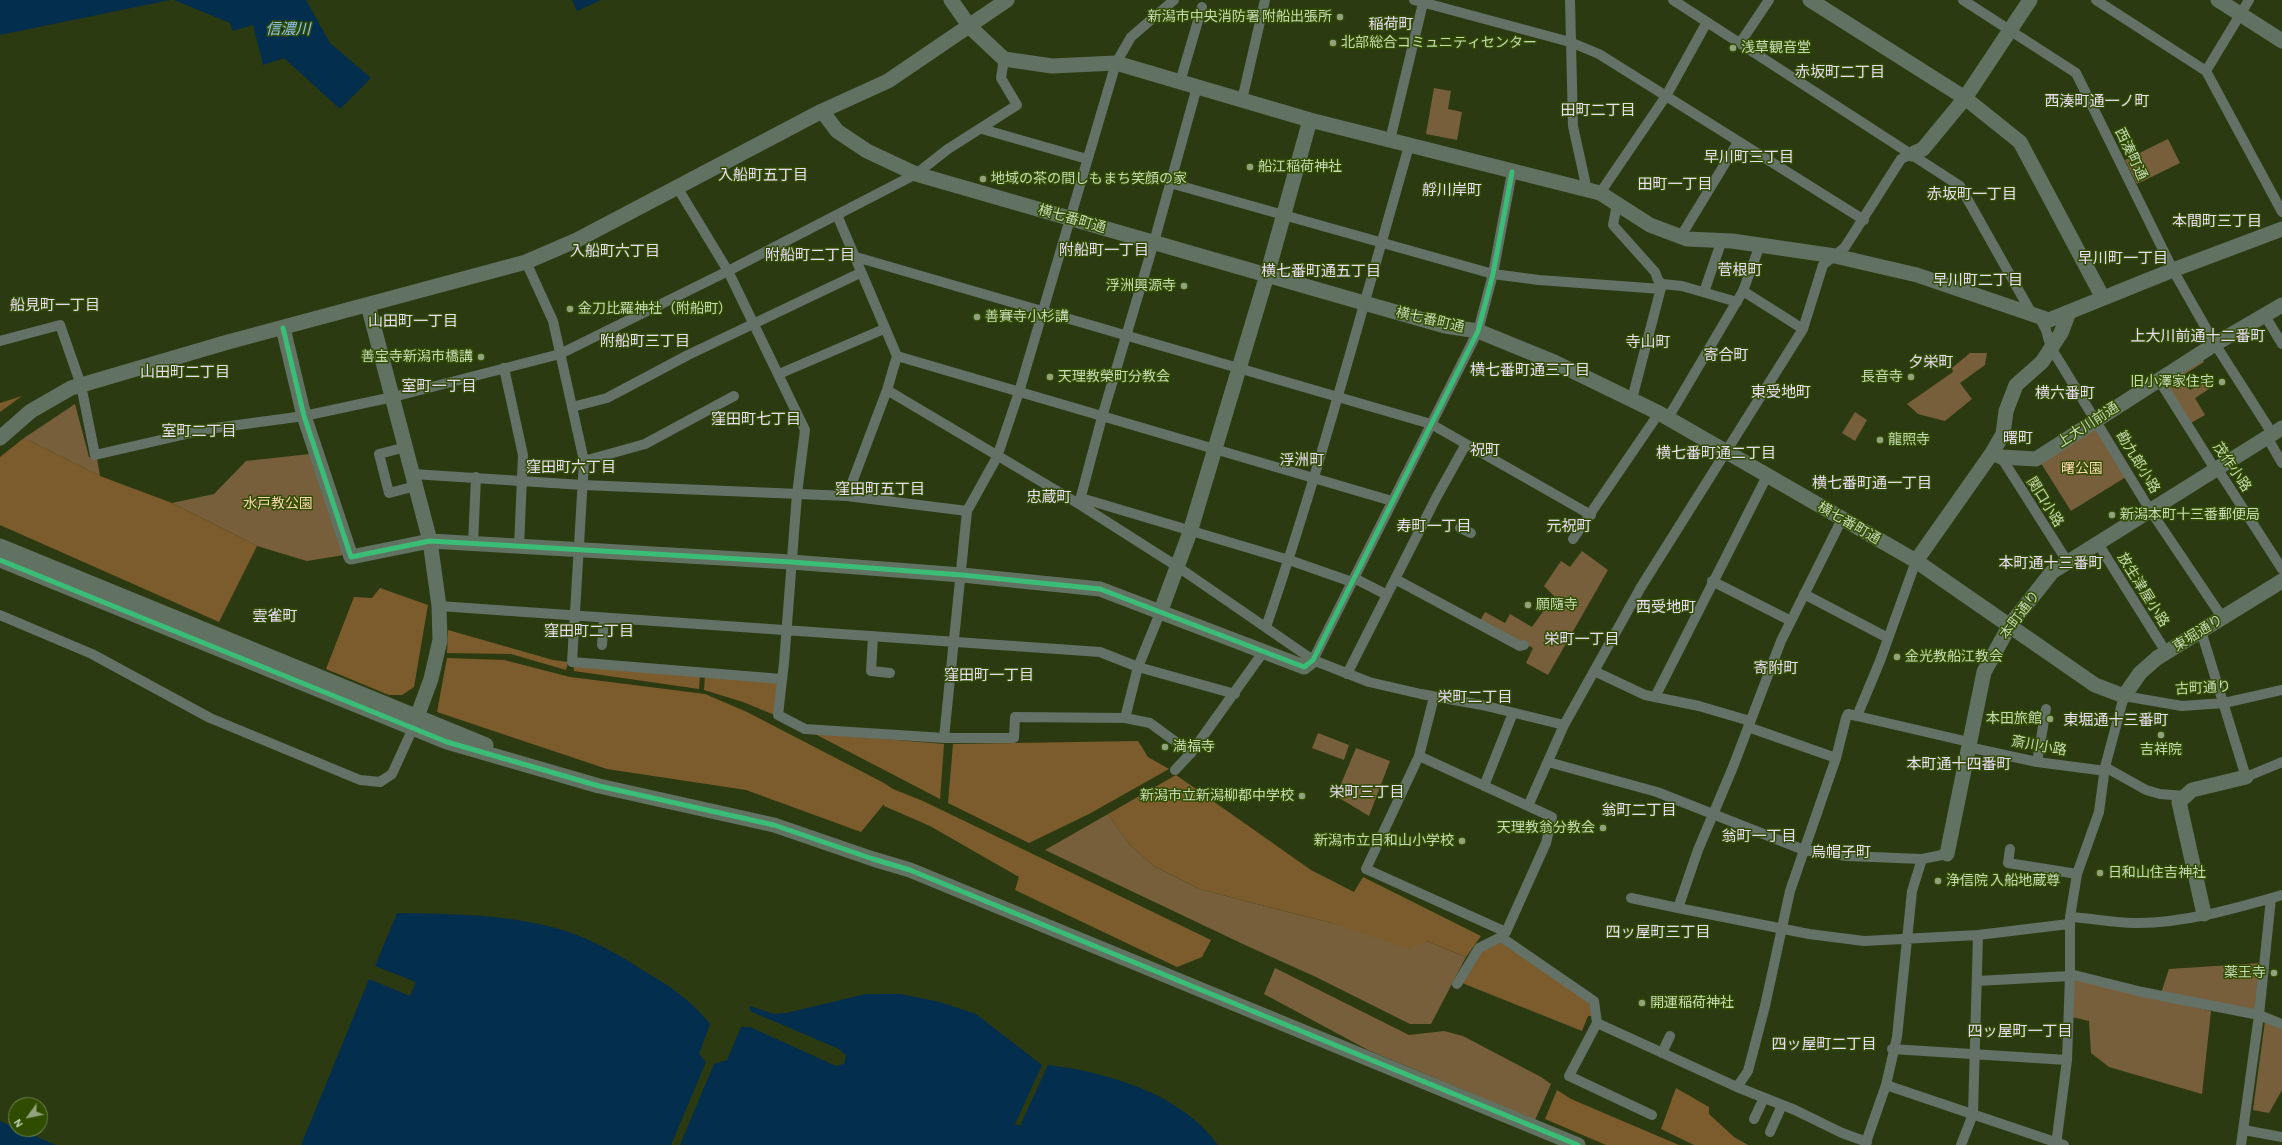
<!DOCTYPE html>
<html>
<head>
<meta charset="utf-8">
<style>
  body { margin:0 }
  #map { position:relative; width:2282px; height:1145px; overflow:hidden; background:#2c3a12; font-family:"Alegreya Sans",sans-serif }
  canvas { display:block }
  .north { position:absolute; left:8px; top:1097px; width:40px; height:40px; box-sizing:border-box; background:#304c00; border:1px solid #6c8549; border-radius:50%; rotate:237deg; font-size:11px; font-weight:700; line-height:16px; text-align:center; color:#c7dab6 }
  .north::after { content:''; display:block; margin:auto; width:14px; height:18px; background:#91a27d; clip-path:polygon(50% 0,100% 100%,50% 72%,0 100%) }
</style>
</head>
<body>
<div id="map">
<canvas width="2282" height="1145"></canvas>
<div class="north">N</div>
</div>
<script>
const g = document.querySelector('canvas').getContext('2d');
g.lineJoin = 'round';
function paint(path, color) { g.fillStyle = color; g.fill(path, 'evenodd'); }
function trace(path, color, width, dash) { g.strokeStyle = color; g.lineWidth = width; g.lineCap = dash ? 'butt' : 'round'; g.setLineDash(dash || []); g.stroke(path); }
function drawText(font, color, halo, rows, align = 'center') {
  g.font = font + ' "Alegreya Sans","Noto Sans JP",sans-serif'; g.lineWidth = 3; g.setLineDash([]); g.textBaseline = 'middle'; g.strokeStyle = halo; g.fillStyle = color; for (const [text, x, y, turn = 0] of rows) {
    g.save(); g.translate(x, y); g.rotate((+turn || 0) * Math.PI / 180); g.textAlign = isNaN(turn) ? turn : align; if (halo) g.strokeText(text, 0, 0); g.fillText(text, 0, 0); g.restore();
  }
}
const green = new Path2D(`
  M1434,88L1451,91L1448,109L1462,112L1457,140L1426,134Z
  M2168,139L2180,163L2137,184L2125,160Z
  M1970,353H1987L1985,365L1960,383L1972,399L1945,421L1918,414L1907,404L1953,372L1952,368Z
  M2203,360L2204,362L2182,376L2190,390L2208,380L2212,387L2195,398L2205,415L2189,424L2164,384Z
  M75,404L89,457L97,458L100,476L24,438Z
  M1855,412L1867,420L1855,441L1842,433Z
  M2093,426L2126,477L2071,511L2039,460Z
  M310,454L344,555L307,561L257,546L172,503L214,494L246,461Z
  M1582,551L1608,570L1548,675L1526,663L1533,648L1480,621L1485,612L1505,623L1510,614L1532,627L1554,596L1544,586L1561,561L1570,567Z
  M1318,733L1349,745L1344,760L1312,748Z
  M1356,748L1390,761L1369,816L1336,796Z
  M1108,814L1129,844L1154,866L1199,889L1331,923L1426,941L1466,957L1431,1024H1410L1316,977L1245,945L1045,850Z
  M2261,963L2257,1012L2161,993L2169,969Z
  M1275,968L1409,1035L1444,1031L1463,1036L1541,1077L1551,1084L1535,1120L1368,1050L1264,994Z
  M2072,977L2211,1011L2202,1094L2109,1067L2091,1053L2089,1021L2072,1017Z
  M2265,1021L2282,1028V1090L2269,1113L2253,1110Z`);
const forest = new Path2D(`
  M22,396L0,412V403Z
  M24,438L100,476L172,503L257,546L219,622L0,525V457Z
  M380,588L428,605L414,687L402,695H389L326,669L354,597L372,598Z
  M448,630L553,660L568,662L566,670L511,654L447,653Z
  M447,658L504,660L570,677L705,694L747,712L884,783L893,789L923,801L1211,940L1202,957L1177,967L1015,890L1019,877L930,826L884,806V804L861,832L746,790L607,769L437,712Z
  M573,664L700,675L699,689L574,671Z
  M705,675L777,682V716L743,702L704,690Z
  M813,733L944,744L940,799Z
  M1138,741L1148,757L1169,769L1089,814L1029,843L948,803L953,744Z
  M1176,775L1311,870L1354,892L1363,877L1481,936L1466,957L1426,941L1409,949L1331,923L1199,889L1154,866L1129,844L1108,814Z
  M1500,942L1589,1002L1593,1016H1588L1582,1031L1462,983L1481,951Z
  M1676,1088L1709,1107V1114L1734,1137L1748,1145H1694L1661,1129Z
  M1557,1090L1571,1099L1679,1145H1606L1545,1119Z`);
const water = new Path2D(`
  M0,0H170L0,35Z
  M174,0H306L330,43L371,78L340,109L284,58L263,65L253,25L233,31L230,23Z
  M572,0H601L577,11Z
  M397,913C454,914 511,914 566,931C593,940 620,955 644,971C670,986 691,1000 710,1024L699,1054L706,1062L671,1145H301L369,979L410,996L416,982L375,966Z
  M866,994H900L940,1002L976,1014L1042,1065L1015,1124L1020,1126L1048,1065C1107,1072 1182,1094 1218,1145H680L714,1064L727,1060L741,1027H750L836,1066L844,1064L846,1056L839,1049L750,1011V1006L774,1014L786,1013Z
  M0,1121L56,1145H0Z`);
const street = new Path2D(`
  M1414,0L1570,42L1599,54L1864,220
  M1570,0L1573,126L1587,190
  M1673,0L1960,186L2032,314
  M1963,0L2076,73L2173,270L2215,344L2270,430L2272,434L2267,437L2282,463
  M2096,0L2206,71L2282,212
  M1740,43L1769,0
  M2206,71L2249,0
  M1180,82L1202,7
  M1242,100L1265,0
  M982,129L1087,159
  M1390,140L1423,3
  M1170,183L1493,274L1539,280L1661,289
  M677,187L728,271L805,430L797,494L784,663L778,715L805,729L944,738H1014L1015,717L1125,718L1150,723L1191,753
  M1600,193L1666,96L1707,22
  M1617,204L1613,225L1655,272L1658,280L1662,284L1682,286L1737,302
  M837,215L897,356L887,390L847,496
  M1681,236L1738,142
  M856,257L1431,424L1591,515
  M526,262L553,321L584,461L572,662L782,679
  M1743,291L1803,329
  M1704,292L1722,240
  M2265,316L2282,344
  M2039,317L2046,330L2051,348L2061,364L2150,510L2222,617
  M0,341L60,325L81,385L95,455L208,429L304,416L393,397L560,354L728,271L916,174L948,149L1017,105L1001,78L1004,59
  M897,356L1392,501
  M504,368L523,455L519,547
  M779,374L884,329
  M2159,380L2215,469L2217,468L2282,569
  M887,390L1079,504L1178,567L1313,660L1369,682L1421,694L1482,705L1564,725
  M1632,399L1662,284
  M572,407L607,398L688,355L860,273
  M1668,418L1743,291L1760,245
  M406,447L379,454L389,493L416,486
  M2001,457L2067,561
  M584,461L645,444L734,396
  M413,474L583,485L847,496L967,511
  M1081,498L1289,560L1352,582
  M1079,504L1102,417L1154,242L1197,87
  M1842,519L1781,641L1733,767L1698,850L1678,908L1809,934L1864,941L1978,935L2069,924
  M1460,528L1471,533
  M1573,539L1659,413
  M2097,542L2166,652
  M473,544L476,477
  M1354,578L1387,595
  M1395,579L1520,646L1524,645
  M1712,581L1791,621
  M1804,594L1888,638
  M439,606L1100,652L1138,667L1235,694
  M0,615L92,654L210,718L360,780L380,782L392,774L413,728
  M1266,627C1320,469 1363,306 1409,146
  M2201,631L2246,777L2282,762
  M873,637L871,671L890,673
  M602,645L604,618
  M1313,660L1478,331L1493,274L1512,172
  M1594,671L1645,695L1699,706L1750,721
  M1347,674L1436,498L1466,444
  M1434,697L1419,756L1366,869L1506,932
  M1655,697L1767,476
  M1857,716L1969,742
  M1125,718L1138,667L1160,613
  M1748,727L1836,758
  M944,738L967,511L997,457L1019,392L1116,63L1131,37L1174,0
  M1968,747L2037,762L2106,771
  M1419,756L1552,817L1546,843L1506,932L1501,937L1479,948L1457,984
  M1548,762L1657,792L1804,850L1847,856L1922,859
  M2037,762L2046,709
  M2105,767L2146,790L2160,794L2185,796
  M1175,770L1191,753L1264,651
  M1484,786L1513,713
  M1528,806L1564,725L1641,587L1803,329L1823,265L1845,247L1901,159L1912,154
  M2010,849L2008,863L2077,874
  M1631,898L1678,908
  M2070,917C2091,918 2113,923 2134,923C2181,924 2237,908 2282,895
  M1501,937L1594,1001L1597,1023L1569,1076L1652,1115
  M2070,974L2142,992L2259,1015L2282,1024
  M1977,981L2070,976
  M1597,1023L1737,1087L1795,1110L1842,1133L1867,1142
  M1892,1049L2067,1060
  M1662,1053L1670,1036
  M1886,1085L2064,1145
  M1737,1087L1748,1071L1765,1006L1790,891L1836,758L1846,718L1848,714L1857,716L1880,661L1916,561
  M1754,1119L1764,1098
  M2244,1130L2282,1137
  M1770,1132L1782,1105
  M1865,1145L1886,1085L1897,1037L1912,891L1922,859L1947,854
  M1961,1145L1973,1114L1978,935
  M2056,1145L2067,1060L2070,976V917L2077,874L2099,812L2105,767L2124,696L2182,706L2224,703L2282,690
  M2241,1145L2259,1015L2271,898`);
const secondary = new Path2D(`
  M951,0L970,27L1004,59L1052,66L1116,63L1310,120L1600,193L1650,225L1687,239L1732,241L1835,256L1917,275L2049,320L2173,270L2282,229
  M1810,0L1965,98L2020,142L2103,298
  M2218,0L2282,41
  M822,111L837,131L867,151L916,174L1364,303L1445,326L1478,331L1554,362L1659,413L1916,561L2095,685L2124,696L2140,673L2157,658L2282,581
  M1912,154L1923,149L1965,98L2030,0
  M368,305L430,541L439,606L440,640L431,679L414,725
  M283,328L304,416L351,557L430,541L791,562L962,575L1100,589L1304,667L1313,660
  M0,438L31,411L71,388L228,342L526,262L577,240L822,111L888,81L1007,0
  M1992,453L2001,457L2036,459L2215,344L2282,305
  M0,546L486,745
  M0,560L447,742L599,786L774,825L873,859L910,870L1578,1145
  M1916,561L1992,453L2003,434L2006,411L2016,385L2042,362L2061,333L2069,312
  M1160,613L1190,532L1267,275L1310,120
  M1947,854L1984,672L2010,625L2052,572L2282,428
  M2204,914L2179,802L2192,790L2246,777`);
const cycleway = new Path2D(`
  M283,328L304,416L351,557L430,541L791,562L962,575L1100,589L1304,667L1313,660L1478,331L1493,274L1512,172
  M0,560L447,742L599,786L774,825L873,859L910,870L1578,1145`);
const markers = [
  [1340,17,4,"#91a27d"],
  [1333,43,4,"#91a27d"],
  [1733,48,4,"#91a27d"],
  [1250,167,4,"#91a27d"],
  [983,179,4,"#91a27d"],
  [1184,286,4,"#91a27d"],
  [570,309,4,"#91a27d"],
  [977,317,4,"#91a27d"],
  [481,357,4,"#91a27d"],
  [1050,377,4,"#91a27d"],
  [1911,377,4,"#91a27d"],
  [2222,382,4,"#91a27d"],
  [1880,440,4,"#91a27d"],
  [2112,515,4,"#91a27d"],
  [1528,605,4,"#91a27d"],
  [1897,657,4,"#91a27d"],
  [2050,719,4,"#91a27d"],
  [2161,735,4,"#91a27d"],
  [1165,747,4,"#91a27d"],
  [1302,796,4,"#91a27d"],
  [1603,828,4,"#91a27d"],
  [1462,841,4,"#91a27d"],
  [2100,873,4,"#91a27d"],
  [1938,881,4,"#91a27d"],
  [2274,973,4,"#91a27d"],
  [1642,1003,4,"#91a27d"]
];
const poiNames = [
  ["新潟市中央消防署 附船出張所",1332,17,"right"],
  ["北部総合コミュニティセンター",1341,43],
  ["浅草観音堂",1741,48],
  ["船江稲荷神社",1258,167],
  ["地域の茶の間しもまち笑顔の家",991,179],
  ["浮洲興源寺",1176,286,"right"],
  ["金刀比羅神社（附船町）",578,309],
  ["善賽寺小杉講",985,317],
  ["善宝寺新潟市橋講",473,357,"right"],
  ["天理教榮町分教会",1058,377],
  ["長音寺",1903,377,"right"],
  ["旧小澤家住宅",2214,382,"right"],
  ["龍照寺",1888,440],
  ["新潟本町十三番郵便局",2120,515],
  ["願隨寺",1536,605],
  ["金光教船江教会",1905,657],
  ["本田旅館",2042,719,"right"],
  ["満福寺",1173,747],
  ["吉祥院",2161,750,"center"],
  ["新潟市立新潟柳都中学校",1294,796,"right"],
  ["天理教翁分教会",1595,828,"right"],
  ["新潟市立日和山小学校",1454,841,"right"],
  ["日和山住吉神社",2108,873],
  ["浄信院 入船地蔵尊",1946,881],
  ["薬王寺",2266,973,"right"],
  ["開運稲荷神社",1650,1003]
];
const streetNames = [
  ["西湊町通",2131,154,64],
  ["横七番町通",1072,219,16],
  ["横七番町通",1430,320,13],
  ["上大川前通",2088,425,-33],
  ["勘九郎小路",2138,462,59],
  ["茂作小路",2232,467,56],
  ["関口小路",2045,502,58],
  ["横七番町通",1849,523,30],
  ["放生津屋小路",2143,590,58],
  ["本町通り",2020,615,-53],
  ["東堀通り",2198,633,-32],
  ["古町通り",2203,688,-3],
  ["斎川小路",2039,746,10]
];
const parkNames = [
  ["曙公園",2082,469],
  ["水戸教公園",278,504]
];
const neighbourhoodNames = [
  ["稲荷町",1391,24],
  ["赤坂町二丁目",1840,72],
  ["西湊町通一ノ町",2097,101],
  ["田町二丁目",1598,110],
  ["早川町三丁目",1749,157],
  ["入船町五丁目",763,175],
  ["田町一丁目",1675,184],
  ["艀川岸町",1452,190],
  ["赤坂町一丁目",1972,194],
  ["本間町三丁目",2217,221],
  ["附船町一丁目",1104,250],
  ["入船町六丁目",615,251],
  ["附船町二丁目",810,255],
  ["早川町一丁目",2123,258],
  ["菅根町",1740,270],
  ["横七番町通五丁目",1321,271],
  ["早川町二丁目",1978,280],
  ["船見町一丁目",55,305],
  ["山田町一丁目",413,321],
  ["上大川前通十二番町",2198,336],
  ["附船町三丁目",645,341],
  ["寺山町",1648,342],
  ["寄合町",1726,355],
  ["夕栄町",1931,362],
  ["横七番町通三丁目",1530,370],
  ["山田町二丁目",185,372],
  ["室町一丁目",439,386],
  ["東受地町",1781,392],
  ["横六番町",2065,393],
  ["窪田町七丁目",756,419],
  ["室町二丁目",199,431],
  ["曙町",2018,438],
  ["祝町",1485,450],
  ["横七番町通二丁目",1716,453],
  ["浮洲町",1302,460],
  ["窪田町六丁目",571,467],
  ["横七番町通一丁目",1872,483],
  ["窪田町五丁目",880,489],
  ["忠蔵町",1049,497],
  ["寿町一丁目",1434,526],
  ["元祝町",1569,526],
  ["本町通十三番町",2051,563],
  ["西受地町",1666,607],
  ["雲雀町",275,616],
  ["窪田町二丁目",589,631],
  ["栄町一丁目",1582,639],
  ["寄附町",1776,668],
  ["窪田町一丁目",989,675],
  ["栄町二丁目",1475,697],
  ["東堀通十三番町",2116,720],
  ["本町通十四番町",1959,764],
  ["栄町三丁目",1367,792],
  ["翁町二丁目",1639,810],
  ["翁町一丁目",1759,836],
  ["烏帽子町",1841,852],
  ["四ッ屋町三丁目",1658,932],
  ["四ッ屋町一丁目",2020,1031],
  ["四ッ屋町二丁目",1824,1044]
];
const waterNames = [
  ["信濃川",288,29]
];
paint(green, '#775f3c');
paint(forest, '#7c5c2c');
paint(water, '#042e4d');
trace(street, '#637166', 10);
trace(secondary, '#627262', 15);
trace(cycleway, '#3abd76', 5);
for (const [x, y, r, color] of markers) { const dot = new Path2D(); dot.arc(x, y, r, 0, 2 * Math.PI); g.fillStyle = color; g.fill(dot); trace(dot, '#304c00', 1.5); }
drawText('14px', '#c7dab6', '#304c00', poiNames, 'left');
drawText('14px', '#c7dab6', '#304c00', streetNames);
drawText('14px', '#fed8af', '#304c00', parkNames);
drawText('15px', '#ebdcf7', '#304c00', neighbourhoodNames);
drawText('italic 15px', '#91c4f7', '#304c00', waterNames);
</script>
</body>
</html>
